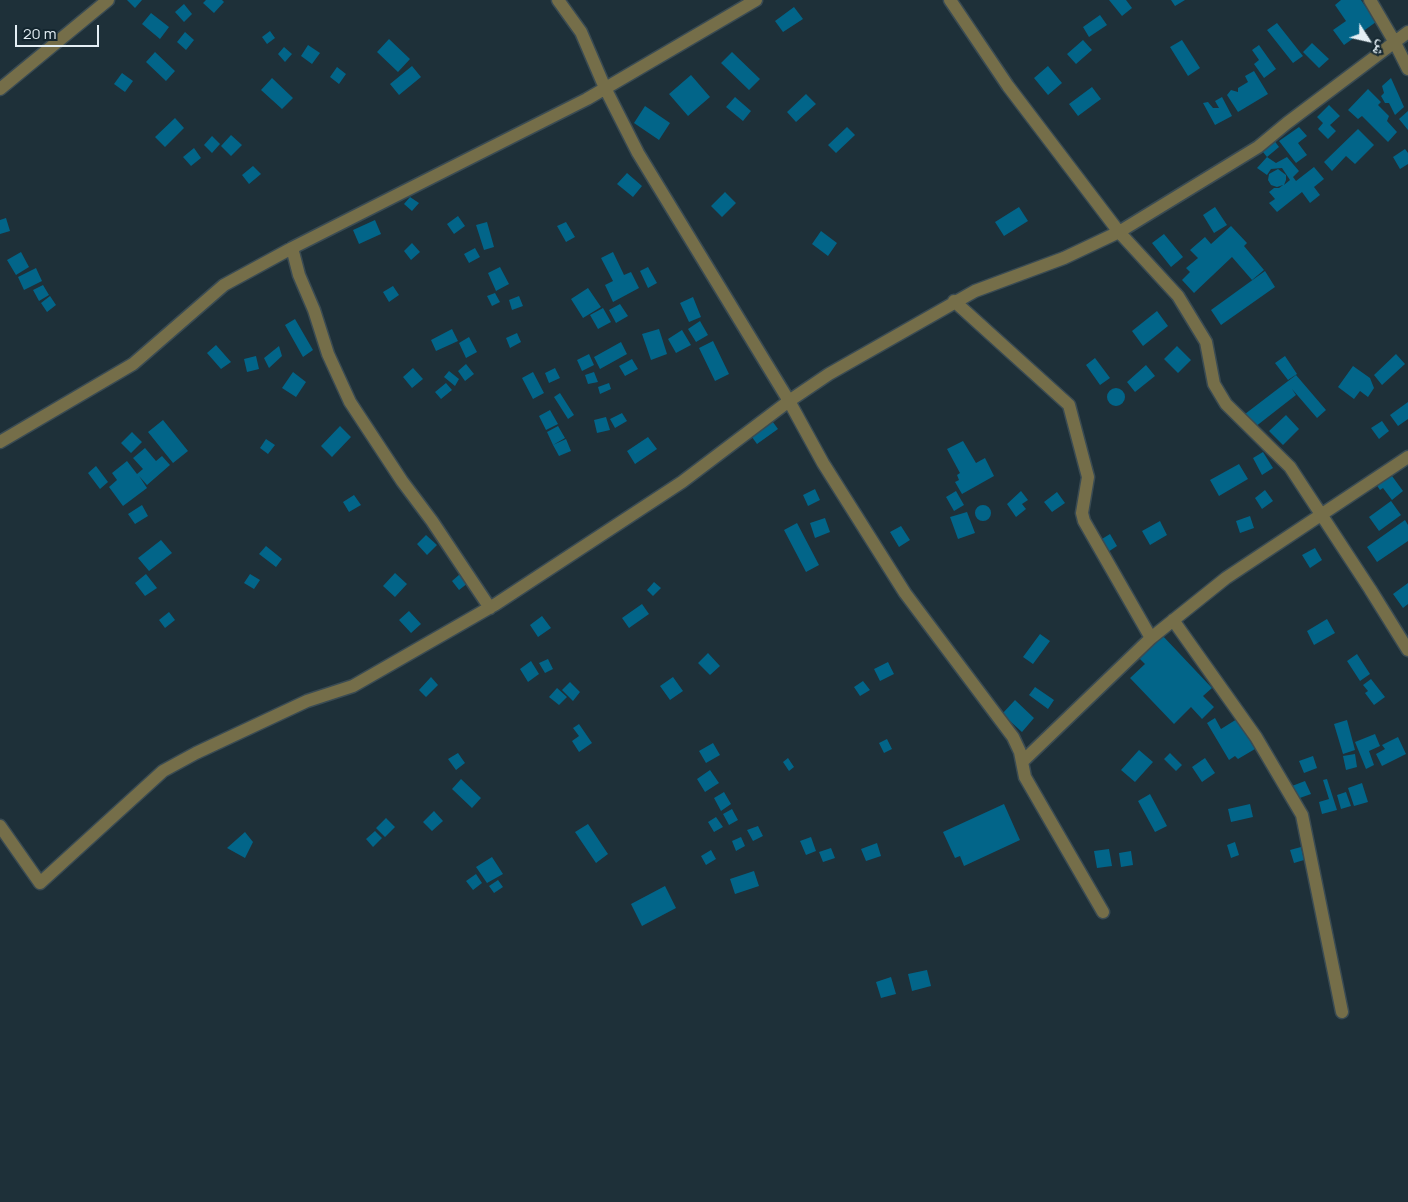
<!DOCTYPE html>
<html>
<head>
<meta charset="utf-8">
<style>
  body { margin:0 }
  #map { position:relative; width:1408px; height:1202px; overflow:hidden; background:#1e3039; font-family:Manrope,"Noto Naskh Arabic",sans-serif }
  canvas { display:block }
  .north { position:absolute; left:1343px; top:15px; width:50px; height:50px; -webkit-text-stroke:4px #14262f; paint-order:stroke; rotate:125deg; font-size:14px; font-weight:700; line-height:20px; text-align:center; color:#e4eff5 }
  .north::after { content:''; display:block; margin:auto; width:18px; height:22px; background:#e4eff5; clip-path:polygon(50% 0,100% 100%,50% 72%,0 100%) }
  .scale { position:absolute; left:15px; top:25px; width:84px; height:22px; box-sizing:border-box; border:2px solid #e4eff5; border-top:0; padding-left:6px; font-size:15px; line-height:18px; white-space:nowrap; color:#e4eff5; -webkit-text-stroke:4px #14262f; paint-order:stroke }
</style>
</head>
<body>
<div id="map">
<canvas width="1408" height="1202"></canvas>
<div class="north">ش</div>
<div class="scale">20 m</div>
</div>
<script>
const g = document.querySelector('canvas').getContext('2d');
g.lineJoin = 'round';
function paint(path, color) { g.fillStyle = color; g.fill(path, 'evenodd'); }
function trace(path, color, width, dash) { g.strokeStyle = color; g.lineWidth = width; g.lineCap = dash ? 'butt' : 'round'; g.setLineDash(dash || []); g.stroke(path); }
const building = new Path2D(`
  M127,0H142L135,8Z
  M206,0H222L224,2L214,13L203,3Z
  M1109,0H1126L1132,8L1122,16Z
  M1171,0H1185L1175,6Z
  M1341,0H1361L1376,22L1344,45L1333,30L1346,21L1335,5Z
  M184,4L192,14L184,22L175,12Z
  M794,7L803,19L783,32L775,21Z
  M151,13L169,27L160,39L142,24Z
  M1100,15L1107,25L1089,37L1083,27Z
  M1277,23L1303,56L1293,63L1267,30Z
  M270,31L275,38L267,44L262,37Z
  M185,32L194,40L186,50L177,42Z
  M389,39L410,59L398,72L377,52Z
  M1083,40L1092,50L1076,64L1067,54Z
  M1182,40L1200,68L1188,76L1170,47Z
  M1312,43L1329,59L1319,68L1303,52Z
  M308,45L320,53L312,64L301,56Z
  M1259,45L1276,69L1264,78L1254,64L1259,60L1252,50Z
  M284,47L292,54L285,62L278,54Z
  M155,52L175,71L166,81L146,62Z
  M732,52L760,79L749,90L721,63Z
  M412,66L421,77L399,95L390,84Z
  M1048,66L1062,83L1048,95L1034,78Z
  M337,67L346,74L339,84L330,77Z
  M1254,71L1268,94L1238,112L1227,95L1231,90L1238,92V88L1248,82L1245,76Z
  M122,73L133,81L125,92L114,84Z
  M691,75L710,97L688,116L669,94Z
  M272,78L293,98L282,109L261,90Z
  M1391,78L1404,107L1395,115L1389,103H1385L1381,96L1384,93L1382,86Z
  M1092,87L1101,99L1078,116L1069,104Z
  M1368,89L1381,102L1378,105L1389,116L1387,121L1397,132L1388,142L1362,116L1358,119L1348,110Z
  M806,94L816,104L796,122L787,112Z
  M735,97L751,111L743,121L726,107Z
  M1222,97L1232,116L1215,125L1203,103L1208,102L1213,108H1219L1215,101Z
  M1329,105L1340,116L1330,125L1336,131L1328,139L1318,129L1323,123L1317,117Z
  M645,106L670,123L659,140L634,123Z
  M1408,111V130L1399,119Z
  M175,118L184,128L165,147L155,137Z
  M847,127L855,135L836,153L828,145Z
  M1299,127L1307,136L1298,143L1307,155L1296,163L1279,141Z
  M1358,129L1374,145L1355,164L1346,156L1332,171L1324,162Z
  M1268,132L1279,147L1267,157L1255,142Z
  M231,135L242,145L231,156L221,146Z
  M212,136L220,144L212,153L204,145Z
  M194,148L201,158L191,166L183,157Z
  M1405,149L1408,153V164L1400,169L1393,157Z
  M1267,157L1276,163L1287,157L1299,171L1293,177L1296,181L1314,167L1324,179L1314,187L1320,195L1310,203L1302,192L1277,212L1269,203L1275,199L1269,192L1274,188H1279L1283,185L1277,187L1271,185L1268,180L1269,174L1278,169L1286,175V180L1284,185L1290,180L1282,168L1271,169L1267,175L1257,168Z
  M253,166L261,174L249,184L242,175Z
  M627,173L642,186L633,197L617,184Z
  M725,192L736,203L722,217L711,206Z
  M410,197L419,203L412,211L404,204Z
  M1019,207L1028,221L1004,236L995,222Z
  M1215,207L1227,225L1214,233L1203,215Z
  M458,216L465,226L454,234L447,224Z
  M6,218L10,231L0,234V220Z
  M375,220L381,234L359,244L353,230Z
  M487,222L494,247L484,250L476,225Z
  M566,222L575,237L566,242L557,226Z
  M1231,226L1247,243L1244,246L1264,270L1252,280L1232,257L1194,293L1182,280L1190,272L1186,268L1198,258L1190,250L1205,237L1211,244Z
  M821,231L837,243L828,256L812,244Z
  M1164,234L1183,257L1171,267L1152,243Z
  M412,243L420,252L411,260L404,251Z
  M475,248L480,257L469,263L464,254Z
  M21,252L29,267L16,275L7,260Z
  M613,252L624,275L631,272L639,288L613,302L605,285L613,281L601,258Z
  M500,267L509,284L496,291L488,273Z
  M648,267L657,283L648,288L640,271Z
  M36,268L42,281L24,290L18,277Z
  M1265,271L1275,287L1221,325L1211,310Z
  M43,285L49,295L39,301L33,290Z
  M393,286L399,295L389,302L383,292Z
  M588,288L601,307L583,318L571,299Z
  M495,293L500,302L492,306L487,296Z
  M50,296L56,305L47,312L41,303Z
  M519,296L523,306L512,310L509,300Z
  M693,297L701,317L689,322L680,303Z
  M620,304L628,316L616,323L609,310Z
  M603,308L611,322L598,329L590,315Z
  M1157,311L1168,326L1143,346L1132,331Z
  M295,319L313,350L303,357L285,325Z
  M700,321L708,335L696,342L688,329Z
  M452,329L458,341L436,351L431,340Z
  M659,329L667,354L651,360L642,334Z
  M682,330L691,345L676,353L668,339Z
  M517,333L521,342L510,348L506,338Z
  M469,337L477,352L466,358L459,343Z
  M713,341L729,374L715,381L699,348Z
  M621,342L627,354L600,369L594,357Z
  M216,345L231,362L221,369L207,353Z
  M279,346L282,356L269,368L264,358Z
  M1177,346L1191,360L1178,373L1164,359Z
  M589,354L594,365L582,371L577,360Z
  M1396,354L1405,364L1382,385L1374,375Z
  M256,356L259,369L247,372L244,359Z
  M1285,356L1297,374L1288,380L1275,363Z
  M1095,358L1110,378L1100,385L1086,365Z
  M632,359L638,369L625,376L619,366Z
  M466,364L474,374L465,381L458,371Z
  M1146,365L1155,376L1135,392L1127,382Z
  M1353,366L1370,378L1374,388L1368,397L1360,391L1354,399L1338,387Z
  M413,368L423,379L412,388L403,377Z
  M555,368L560,378L549,383L545,373Z
  M449,371L459,379L455,386L444,377Z
  M293,372L306,382L296,397L282,388Z
  M533,372L544,393L533,399L522,378Z
  M594,372L598,382L588,384L585,375Z
  M1296,375L1326,410L1317,418L1292,389L1296,395L1255,427L1245,414Z
  M446,383L452,390L441,399L435,392Z
  M609,383L611,389L600,394L598,387Z
  M1107 397a9 9 0 1 1 18 0a9 9 0 1 1-18 0Z
  M560,393L574,415L568,419L554,397Z
  M1408,402V419L1398,426L1390,415Z
  M550,410L558,424L546,430L539,416Z
  M622,413L627,421L615,428L610,419Z
  M1286,415L1299,429L1283,445L1269,431Z
  M606,417L610,430L597,433L594,420Z
  M770,418L778,429L757,444L749,433Z
  M163,420L188,451L173,463L148,432Z
  M1382,421L1389,431L1379,439L1371,428Z
  M340,426L351,437L332,457L321,446Z
  M558,426L565,438L553,445L547,432Z
  M132,432L142,442L131,453L121,443Z
  M648,437L657,449L635,464L627,451Z
  M266,439L275,445L268,454L260,448Z
  M566,439L571,451L559,456L553,445Z
  M963,441L976,463L985,458L994,476L962,494L955,482L959,480L957,475L960,473L947,449Z
  M145,448L156,461L162,456L170,465L147,485L139,476L147,488L123,506L109,487L117,480L112,473L127,461L137,474L143,469L133,458Z
  M1263,452L1273,468L1262,475L1253,458Z
  M1239,464L1248,479L1219,496L1210,480Z
  M1384,465L1403,491L1392,500L1383,488L1380,490L1370,475Z
  M96,466L108,482L100,489L88,473Z
  M815,489L820,500L808,506L803,495Z
  M1265,490L1273,501L1262,509L1255,498Z
  M956,491L964,505L954,511L946,497Z
  M1021,491L1028,500L1022,504L1026,509L1016,517L1007,504Z
  M1057,492L1065,503L1052,512L1044,502Z
  M354,495L361,505L349,512L343,502Z
  M1391,501L1401,515L1379,531L1369,517Z
  M142,505L148,516L135,524L128,514Z
  M975 513a8 8 0 1 1 16 0a8 8 0 1 1-16 0Z
  M967,512L975,533L958,539L950,517Z
  M1250,516L1254,528L1240,533L1236,521Z
  M825,518L830,532L815,538L810,523Z
  M1405,520L1408,525V541L1377,562L1367,547Z
  M1160,521L1167,535L1150,545L1142,531Z
  M797,523L819,565L806,572L784,530Z
  M901,526L910,540L899,547L890,532Z
  M1110,534L1117,546L1105,554L1097,542Z
  M426,535L437,545L427,555L417,544Z
  M161,540L172,553L149,571L138,558Z
  M266,546L282,559L276,567L259,554Z
  M1315,548L1322,560L1310,568L1302,555Z
  M395,573L407,584L395,597L383,586Z
  M146,574L157,588L145,596L135,583Z
  M250,574L260,580L254,589L244,583Z
  M460,574L468,583L459,590L452,581Z
  M654,582L661,588L653,596L647,590Z
  M1408,583V604L1403,608L1393,594Z
  M642,604L649,614L629,628L622,618Z
  M409,611L421,624L411,633L399,620Z
  M169,612L175,620L165,628L159,620Z
  M542,616L551,628L538,637L530,625Z
  M1327,619L1335,633L1314,645L1307,631Z
  M1040,634L1050,641L1033,664L1023,657Z
  M1161,634L1212,688L1203,696L1214,707L1202,719L1191,707L1174,724L1130,678L1145,664L1138,657Z
  M708,653L720,666L710,675L698,663Z
  M1357,654L1370,674L1360,681L1347,661Z
  M548,659L553,669L545,673L539,663Z
  M531,661L539,674L528,682L520,669Z
  M888,662L894,674L880,681L874,669Z
  M431,677L438,685L426,697L419,690Z
  M673,677L683,691L670,700L660,686Z
  M1371,679L1385,697L1374,705L1365,693L1368,691L1363,685Z
  M863,681L870,690L860,696L854,687Z
  M570,682L580,692L573,701L562,690Z
  M1035,687L1054,700L1048,709L1029,695Z
  M557,688L567,697L559,705L549,697Z
  M1015,700L1034,718L1022,732L1002,714Z
  M1215,718L1221,729L1237,719L1255,749L1238,759L1235,756L1229,760L1207,723Z
  M1347,720L1355,750L1343,754L1334,724Z
  M579,724L592,743L579,752L572,741L579,736L573,728Z
  M1375,734L1380,746L1369,751L1374,765L1366,769L1355,742Z
  M1398,737L1406,754L1382,766L1376,754L1385,749L1382,745Z
  M887,739L892,749L884,753L879,743Z
  M713,743L720,755L706,763L699,751Z
  M1139,750L1153,762L1135,782L1121,770Z
  M458,753L465,763L456,770L448,759Z
  M1170,753L1182,765L1176,771L1164,759Z
  M1355,754L1357,767L1346,770L1343,756Z
  M1313,756L1317,768L1304,773L1299,761Z
  M788,758L794,767L789,771L783,762Z
  M1205,758L1215,773L1202,782L1192,767Z
  M710,770L719,783L705,792L697,779Z
  M461,779L481,798L472,808L452,789Z
  M1327,779L1337,810L1322,814L1319,802L1329,799L1323,780Z
  M1305,781L1311,794L1297,799L1292,786Z
  M1362,783L1368,802L1354,806L1348,788Z
  M724,792L731,804L721,811L714,798Z
  M1346,792L1351,806L1341,809L1337,795Z
  M1150,794L1167,826L1155,832L1138,801Z
  M1004,804L1020,840L964,866L960,856L955,858L943,832Z
  M1250,804L1253,817L1231,822L1228,809Z
  M732,809L738,820L729,825L723,814Z
  M434,811L443,821L432,831L423,822Z
  M716,817L723,827L714,832L708,822Z
  M386,818L395,827L385,837L376,828Z
  M588,824L608,854L596,863L575,832Z
  M758,826L763,836L753,841L747,830Z
  M375,831L382,838L373,847L366,839Z
  M245,832L253,842L245,858L227,848Z
  M741,837L745,846L736,851L732,841Z
  M811,837L816,851L806,855L800,841Z
  M1235,842L1239,855L1231,858L1227,845Z
  M877,843L881,856L866,861L861,849Z
  M1301,847L1304,860L1294,863L1290,850Z
  M831,848L835,858L823,862L819,852Z
  M1109,849L1112,866L1097,868L1094,851Z
  M711,850L716,859L706,865L701,856Z
  M1131,851L1133,865L1121,867L1119,853Z
  M492,857L503,874L487,883L476,867Z
  M754,871L759,886L735,894L730,879Z
  M476,874L482,883L473,890L466,881Z
  M498,880L503,887L494,893L489,886Z
  M665,886L676,908L642,926L631,904Z
  M927,970L931,986L912,991L908,974Z
  M891,977L896,994L881,998L876,982Z`);
const minor = new Path2D(`
  M558,0L581,32L605,88L638,153L789,401L823,463L905,593L1013,737L1020,752L1025,777L1103,912
  M950,0L1008,86L1119,232L1178,296L1206,342L1214,384L1226,404L1290,467L1370,589L1408,650
  M1370,0L1394,41L1408,69
  M0,89L108,0
  M292,248L299,275L314,310L328,354L350,402L402,481L432,521L490,608
  M954,301L1069,405L1088,477L1082,513L1084,521L1151,638
  M0,442L133,364L224,285L292,248L587,99L756,0
  M1173,620L1256,737L1302,815L1342,1012
  M1022,762L1151,638L1226,578L1408,457
  M0,826L40,883L163,771L196,753L307,701L353,686L496,604L682,482L789,401L829,374L975,291L1064,258L1119,232L1258,147L1287,123L1408,32`);
paint(building, '#026589');
trace(minor, '#3a4b53', 15);
trace(minor, '#756e49', 12);
</script>
</body>
</html>
